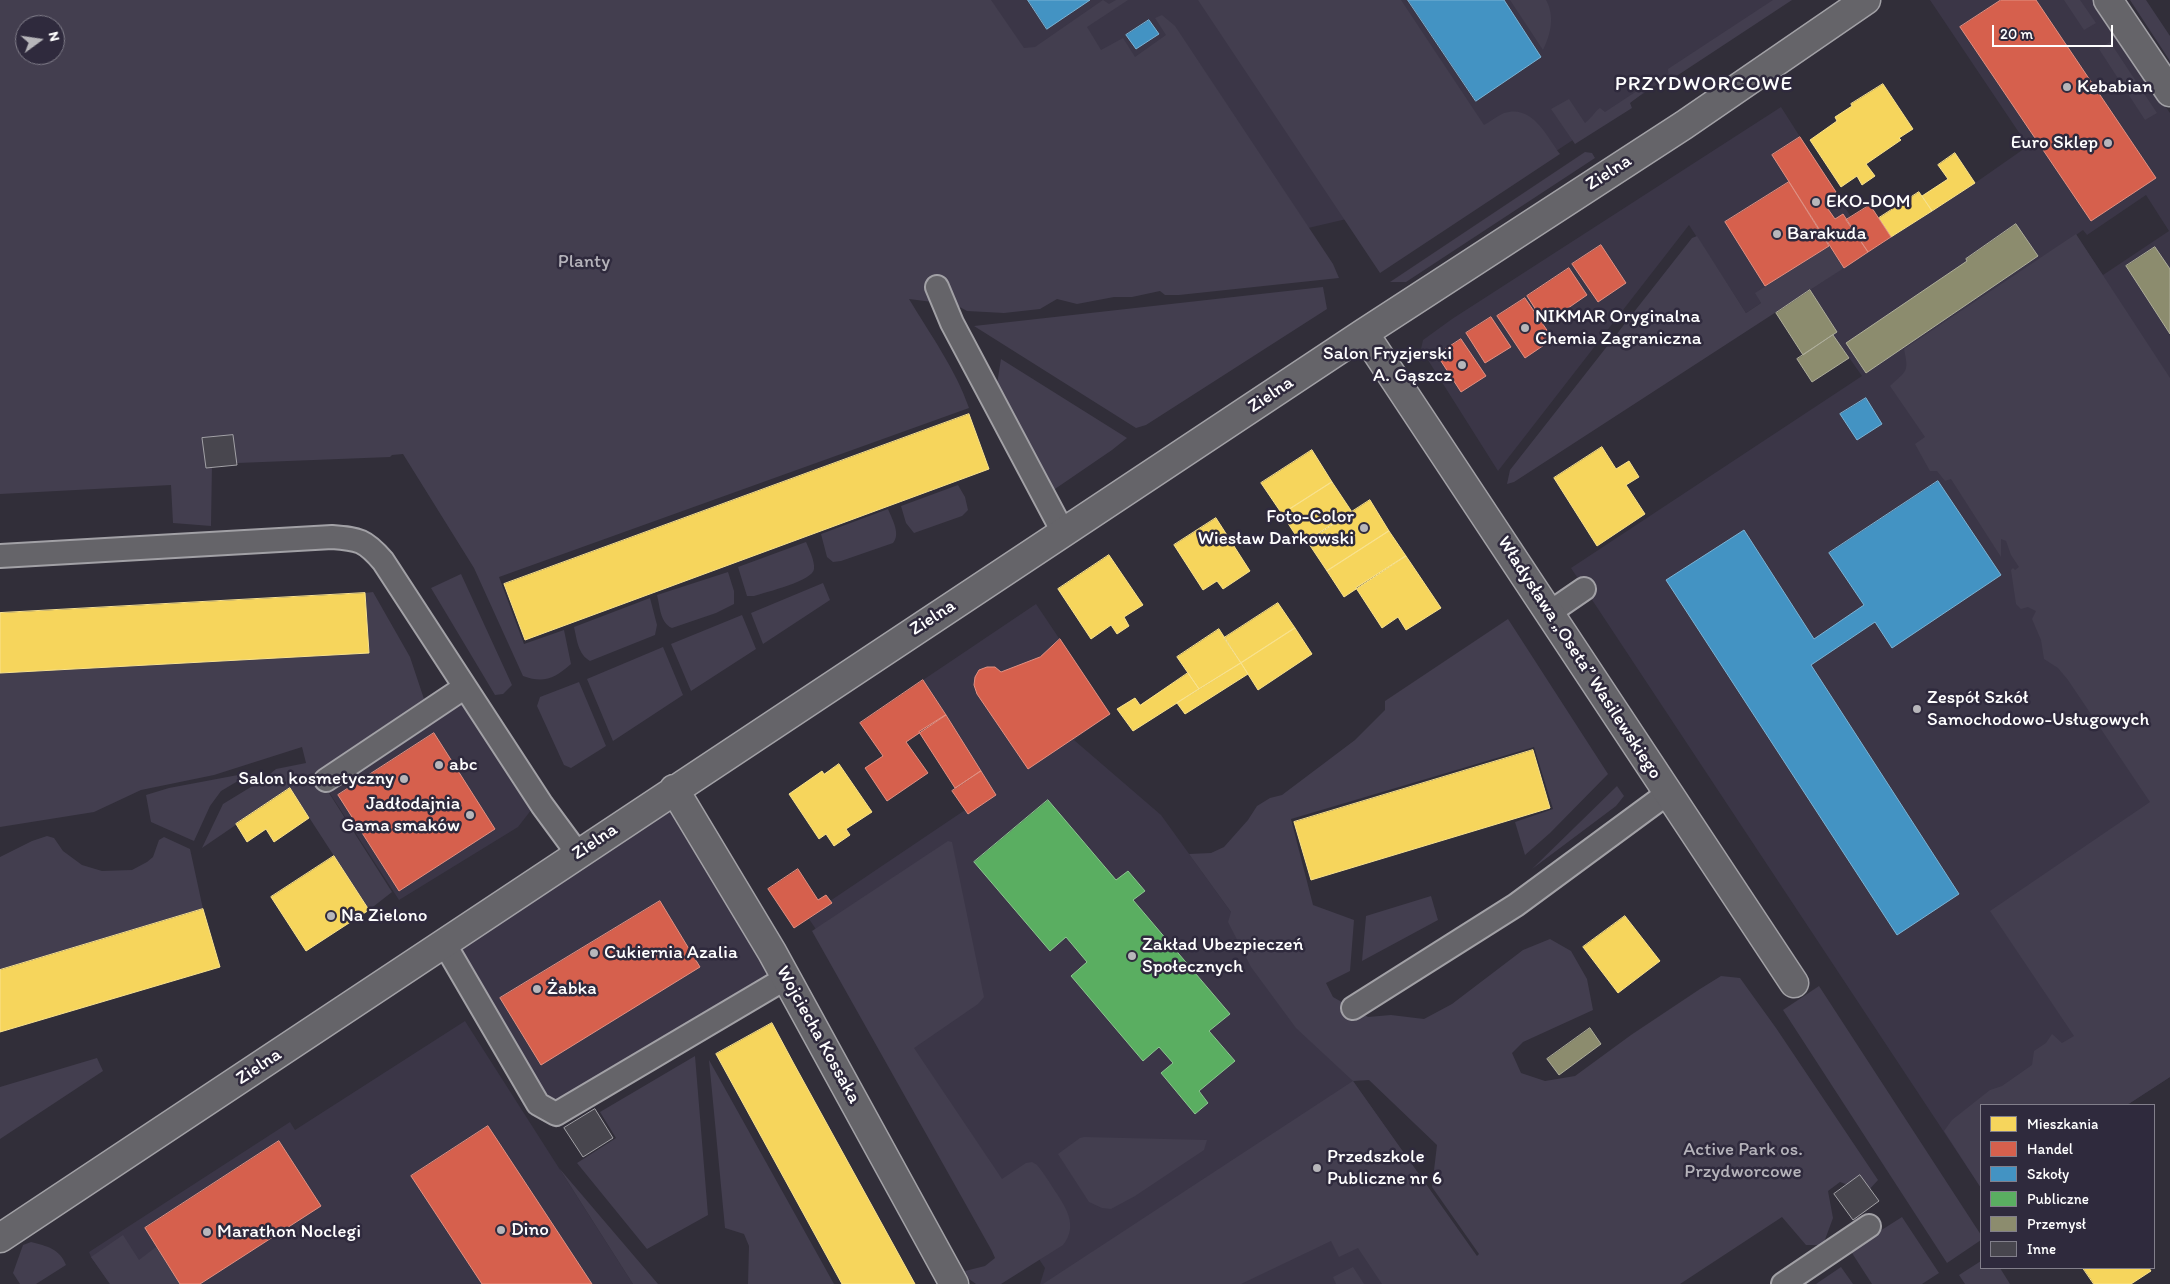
<!DOCTYPE html>
<html>
<head>
<meta charset="utf-8">
<style>
  body { margin:0 }
  #map { position:relative; width:2170px; height:1284px; overflow:hidden; background:#312e39; font-family:Itim,sans-serif }
  canvas { display:block }
  .legend { position:absolute; left:1980px; top:1104px; width:175px; height:165px; box-sizing:border-box; background:#2f2a3d; border:1px solid #827f8b; margin:0; padding:6px 9px; list-style:none; font-size:15px; color:#fff }
  .legend li { display:flex; align-items:center; gap:10px; height:25px }
  .legend b { width:25px; border:1px solid #827f8b }
  .north { position:absolute; left:15px; top:15px; width:50px; height:50px; box-sizing:border-box; background:#2f2a3d; border:1px solid #827f8b; border-radius:50%; rotate:76deg; font-size:14px; font-weight:700; line-height:20px; text-align:center; color:#fff }
  .north::after { content:''; display:block; margin:auto; width:18px; height:22px; background:#b7b6ba; clip-path:polygon(50% 0,100% 100%,50% 72%,0 100%) }
  .scale { position:absolute; left:1992px; top:25px; width:121px; height:22px; box-sizing:border-box; border:2px solid #fff; border-top:0; padding-left:6px; font-size:15px; line-height:18px; white-space:nowrap; color:#fff; -webkit-text-stroke:4px #2f2a3d; paint-order:stroke }
</style>
</head>
<body>
<div id="map">
<canvas width="2170" height="1284"></canvas>
<ul class="legend">
<li><b style="height:14px;background:#f6d55c"></b>Mieszkania</li>
<li><b style="height:14px;background:#d6604d"></b>Handel</li>
<li><b style="height:14px;background:#4393c3"></b>Szkoły</li>
<li><b style="height:14px;background:#5aae61"></b>Publiczne</li>
<li><b style="height:14px;background:#8c8c6e"></b>Przemysł</li>
<li><b style="height:14px;background:#48464e"></b>Inne</li>
</ul>
<div class="north">N</div>
<div class="scale">20 m</div>
</div>
<script>
const g = document.querySelector('canvas').getContext('2d');
g.lineJoin = 'round';
function paint(path, color) { g.fillStyle = color; g.fill(path, 'evenodd'); }
function trace(path, color, width, dash) { g.strokeStyle = color; g.lineWidth = width; g.lineCap = dash ? 'butt' : 'round'; g.setLineDash(dash || []); g.stroke(path); }
function drawText(font, color, halo, rows, align = 'center') {
  g.font = font + ' Itim,sans-serif'; g.lineWidth = 5; g.setLineDash([]); g.textBaseline = 'middle'; g.strokeStyle = halo; g.fillStyle = color; for (const [text, x, y, turn = 0] of rows) {
    g.save(); g.translate(x, y); g.rotate((+turn || 0) * Math.PI / 180); g.textAlign = isNaN(turn) ? turn : align; if (halo) g.strokeText(text, 0, 0); g.fillText(text, 0, 0); g.restore();
  }
}
const built = new Path2D(`
  M833,0H1785L1385,264L1355,217L972,307Z
  M1930,0H2094L2170,113V1077L2127,1105H1981V1188L1571,568L1862,376L1833,335L1837,332L1810,290L1843,268L1756,293L1761,303L1746,313L1689,225L1498,471L1421,349L1423,340L1452,319L1781,107L1872,250L1975,183L2028,146ZM2146,195L2169,231L2103,275L2076,235L2083,230L2087,235Z
  M1036,604L1110,714L1074,740L1161,815L1353,1081L1496,1284H1040L1045,1268L809,919L832,903L830,901L965,810L968,814L996,795L923,680Z
  M453,680L535,805L518,827L399,900L314,769Z
  M672,796L781,977L556,1109L450,944Z
  M465,1021L633,1284H110L91,1257L89,1252L290,1122L295,1130Z`);
const green = new Path2D(`
  M0,0H991L1024,48L1035,47L1103,0L1109,4L1116,0H1128L1087,27L1101,50L1123,38L1135,57L1166,35L1155,18L1162,15L1175,26L1333,264L1339,278L1179,295H1165L1160,291L1132,297H1114L1077,304L1057,299L1040,309L1004,313L967,311L956,305L909,299C930,334 956,370 969,408L499,577L524,644L564,630L571,664C555,678 544,684 523,676L474,568L403,454L392,455L390,457L212,464L211,526L173,523L171,485L0,494ZM25,25H55V55H25Z
  M1198,0H1401L1484,125C1490,122 1497,116 1504,113C1532,104 1546,135 1560,154L1380,273Z
  M1510,0H1546C1555,16 1551,34 1543,50Z
  M1773,0H1792L1669,81L1668,69Z
  M2064,0H2080L2096,23L2084,30Z
  M2130,0H2146L2170,36V61Z
  M2110,42L2157,113L2145,120L2099,49Z
  M1640,89L1647,90L1630,103L1632,108L1575,144L1551,109L1569,99L1585,123C1592,118 1594,112 1600,108L1605,112Z
  M1585,152L1592,153L1595,158L1406,282H1390Z
  M2076,234L2170,378V1077L2127,1105H1981V1188L1944,1131L1952,1120L1990,1090L2002,1086L2032,1065L2034,1051L2046,1043L2052,1034L2062,1043L2074,1036L1990,911L2150,802L2068,680L2058,668L2044,659L2041,640L2032,619L2036,611L2028,607L2021,609L2016,604L2011,570L2013,568L2015,570L2019,567L2011,555L2006,541L2001,539V557L1951,479L1945,481L1937,471H1930L1915,444L1925,437L1890,386C1907,370 1909,373 1904,349Z
  M1697,236L1746,313L1761,303L1755,293L1829,246L1844,268L1514,482L1507,484L1510,470L1692,238Z
  M1323,287L1327,309L1146,425L1136,428L974,326Z
  M1001,359L1127,438L1112,450L1052,491L997,384Z
  M958,485L965,497L968,510L962,516L914,533L906,523L901,506Z
  M888,509C892,519 901,534 893,543L841,561L833,562L827,557L821,534Z
  M806,542C809,549 815,561 814,569C813,581 766,592 754,596H747L738,567Z
  M728,572L734,591V604L716,613L672,628C660,623 660,606 657,595Z
  M461,574L512,685L503,694L495,695L431,588Z
  M823,583L830,600L763,644L751,613Z
  M373,592L410,657L424,699L335,759L348,781L329,793L392,892L369,910L290,788L202,848L223,804L264,779L276,769L306,763L302,747L214,775L141,790L94,812L0,827V673L369,652L365,593Z
  M650,598L657,625L655,635L590,661C578,654 577,640 574,627Z
  M742,615L756,649L691,691L671,644Z
  M1508,619L1608,774L1550,833L1525,855L1515,822L1553,809L1534,747L1291,819L1313,905L1354,920L1350,971L1326,983L1333,997L1368,1017L1391,1015L1424,1019L1452,1004L1523,950L1550,939L1571,951L1587,979L1593,1010L1523,1042L1512,1053L1521,1073L1545,1081L1575,1076L1631,1035L1700,989L1721,976L1740,978L1776,1028L1878,1180L1867,1192L1840,1182L1828,1191L1833,1218L1823,1245H1806L1782,1217L1680,1284H1382L1358,1248L1339,1257L1331,1241L1241,1284H1043L1353,1081L1296,1028L1251,967L1228,922L1231,912L1189,854L1211,853L1224,847L1248,820L1257,806L1270,798L1282,795L1355,740L1385,710V701ZM1369,1080L1437,1145L1432,1187L1479,1254L1477,1256L1353,1081Z
  M663,647L683,695L613,741L587,679Z
  M579,682L606,746L571,768L564,765L537,706L540,697Z
  M238,775H242L243,778L221,791L210,806L194,841L151,822L146,795L169,788Z
  M1617,786L1624,796L1616,806L1532,869Z
  M47,836L54,838L63,851L82,865L102,871L132,870L147,862L153,857L159,840L164,837L190,849L203,909L0,970V857L32,841Z
  M948,841L952,842L984,997L978,1004L914,1048L1002,1179L1026,1163L1032,1162L1037,1165C1043,1172 1048,1180 1053,1188C1065,1206 1079,1225 1063,1245L1001,1284H976L969,1279L965,1271L985,1266L995,1258L992,1251L812,931Z
  M1431,896L1438,920L1362,961L1366,916Z
  M1819,986L1981,1235V1240L1947,1263L1783,1010Z
  M695,1056L708,1215L647,1249L577,1163L616,1138L600,1112Z
  M97,1058L103,1071L0,1139V1087Z
  M709,1060L834,1284H748L749,1246L744,1234L725,1228Z
  M1084,1137L1207,1140L1204,1150L1135,1196L1111,1209L1102,1208L1089,1202L1058,1154L1080,1138Z
  M559,1168L658,1284H633Z
  M1902,1217L1939,1273L1922,1284H1872L1850,1250Z
  M123,1235L139,1260L156,1247L180,1284H110L91,1257Z
  M31,1242C47,1246 60,1249 66,1265L36,1284H20L13,1273L23,1245Z
  M1981,1261V1268H2000L2010,1284H1965L1959,1275Z
  M1353,1267L1364,1284H1336L1333,1277Z
  M1841,1267L1853,1284H1815H1816Z`);
const homes = new Path2D(`
  M1883,84L1913,129L1899,138L1901,140L1866,164L1875,176L1862,185L1857,176L1841,187L1810,140L1837,121L1835,117L1852,106L1851,104Z
  M1955,153L1975,183L1932,211L1922,196L1948,179L1938,165Z
  M1919,192L1932,211L1891,237L1879,218Z
  M969,414L989,469L525,640L504,584Z
  M1602,447L1616,469L1629,461L1639,477L1626,485L1645,514L1597,546L1554,478Z
  M1312,450L1332,482L1282,514L1261,483Z
  M1332,482L1352,512L1302,545L1282,514Z
  M1370,500L1389,531L1327,571L1307,541Z
  M1216,518L1250,571L1223,589L1217,581L1203,590L1174,545Z
  M1389,531L1406,556L1344,597L1327,571Z
  M1109,555L1143,605L1124,617L1129,626L1117,634L1111,625L1091,639L1058,589Z
  M1406,556L1441,608L1406,630L1398,617L1382,628L1356,588Z
  M365,593L369,653L0,673V613Z
  M1278,603L1295,628L1241,663L1224,638Z
  M1295,628L1312,654L1258,690L1241,663Z
  M1219,629L1241,663L1199,689L1177,657Z
  M1241,663L1248,674L1185,714L1177,703Z
  M1188,673L1199,689L1133,731L1117,709L1135,698L1140,705Z
  M1533,750L1550,808L1311,880L1294,822Z
  M839,764L872,812L846,829L850,835L834,846L826,834L819,839L789,794L822,771L824,774Z
  M290,788L309,818L274,842L266,829L247,842L236,824Z
  M334,856L369,910L306,951L271,897Z
  M203,909L220,967L0,1032V970Z
  M1625,916L1660,961L1618,993L1583,947Z
  M772,1023L794,1064L915,1284H842L716,1054Z
  M2083,1268H2149L2151,1271L2131,1284H2094Z`);
const shops = new Path2D(`
  M2001,0H2036L2156,178L2091,221L1960,27Z
  M1800,137L1836,192L1827,197L1833,206L1828,209L1835,219L1843,214L1868,252L1844,268L1772,155Z
  M1789,182L1829,246L1765,286L1725,222Z
  M1870,205L1891,237L1868,252L1846,220Z
  M1601,245L1626,283L1598,302L1572,264Z
  M1569,268L1587,295L1545,324L1527,296Z
  M1525,298L1553,339L1525,358L1497,316Z
  M1491,317L1511,347L1485,363L1466,333Z
  M1461,339L1486,376L1461,392L1437,355Z
  M1060,639L1110,714L1028,769L977,694L974,685L975,677L979,670L987,667H995L1001,672L1040,657Z
  M923,680L946,715L906,742L928,773L887,801L865,768L883,756L860,723Z
  M946,715L981,771L955,788L919,732Z
  M434,733L495,829L399,891L338,795Z
  M981,771L996,795L968,814L952,791Z
  M798,869L818,900L826,895L832,903L794,928L768,889Z
  M660,901L700,967L541,1065L500,998Z
  M488,1126L592,1284H482L411,1176Z
  M279,1141L321,1206L200,1284H180L145,1228Z`);
const schools = new Path2D(`
  M1028,0H1090L1047,29Z
  M1408,0H1504L1541,57L1476,101Z
  M1149,20L1159,34L1136,49L1126,35Z
  M1866,398L1882,424L1857,440L1840,414Z
  M1938,481L2001,575L1892,648L1875,622L1811,665L1959,894L1897,935L1666,580L1744,530L1814,639L1864,605L1829,553Z`);
const public = new Path2D(`
  M1048,800L1116,880L1128,871L1145,891L1133,900L1230,1014L1209,1031L1235,1061L1199,1091L1208,1103L1195,1114L1161,1073L1173,1063L1159,1047L1143,1061L1071,976L1087,962L1066,937L1050,951L974,862Z`);
const industry = new Path2D(`
  M2016,224L2038,256L1866,373L1846,343L1967,261L1966,259Z
  M2155,247L2170,269V334L2126,266Z
  M1810,290L1837,332L1803,355L1776,313Z
  M1833,335L1849,358L1812,382L1797,359Z
  M1590,1028L1601,1044L1559,1075L1547,1059Z`);
const building = new Path2D(`
  M233,435L237,465L206,468L202,438Z
  M595,1109L613,1138L583,1157L564,1128Z
  M1860,1175L1879,1201L1853,1220L1834,1194Z`);
const lane = new Path2D(`
  M937,287L952,323L1063,532
  M0,556L332,537C359,539 365,540 383,561L542,805L578,854
  M1549,613L1584,589
  M326,780L465,687
  M444,943L538,1104L556,1114L786,978
  M1353,1008L1516,905L1668,793
  M1783,1284L1869,1226`);
const street = new Path2D(`
  M2108,0L2170,92
  M1364,333L1794,983
  M674,789L772,952L954,1284
  M0,1238L1364,333L1684,125L1866,0`);
const markers = [
  [2067,87,5,"#b7b6ba"],
  [2108,143,5,"#b7b6ba"],
  [1816,202,5,"#b7b6ba"],
  [1777,234,5,"#b7b6ba"],
  [1525,328,5,"#b7b6ba"],
  [1462,365,5,"#b7b6ba"],
  [1364,528,5,"#b7b6ba"],
  [1917,709,5,"#b7b6ba"],
  [439,765,5,"#b7b6ba"],
  [404,779,5,"#b7b6ba"],
  [470,815,5,"#b7b6ba"],
  [331,916,5,"#b7b6ba"],
  [594,953,5,"#b7b6ba"],
  [1132,956,5,"#b7b6ba"],
  [537,989,5,"#b7b6ba"],
  [1317,1168,5,"#b7b6ba"],
  [501,1230,5,"#b7b6ba"],
  [207,1232,5,"#b7b6ba"]
];
const poiNames = [
  ["Kebabian",2077,87],
  ["Euro Sklep",2098,143,"right"],
  ["EKO-DOM",1826,202],
  ["Barakuda",1787,234],
  ["NIKMAR Oryginalna",1535,317],
  ["Chemia Zagraniczna",1535,339],
  ["Salon Fryzjerski",1452,354,"right"],
  ["A. Gąszcz",1452,376,"right"],
  ["Foto-Color",1354,517,"right"],
  ["Wiesław Darkowski",1354,539,"right"],
  ["Zespół Szkół",1927,698],
  ["Samochodowo-Usługowych",1927,720],
  ["abc",449,765],
  ["Salon kosmetyczny",394,779,"right"],
  ["Jadłodajnia",460,804,"right"],
  ["Gama smaków",460,826,"right"],
  ["Na Zielono",341,916],
  ["Zakład Ubezpieczeń",1142,945],
  ["Społecznych",1142,967],
  ["Cukiernia Azalia",604,953],
  ["Żabka",547,989],
  ["Przedszkole",1327,1157],
  ["Publiczne nr 6",1327,1179],
  ["Dino",511,1230],
  ["Marathon Noclegi",217,1232]
];
const streetNames = [
  ["Zielna",1609,173,-33],
  ["Zielna",1271,395,-34],
  ["Zielna",933,618,-33],
  ["Władysława „Oseta” Wasilewskiego",1579,658,57],
  ["Zielna",595,842,-34],
  ["Wojciecha Kossaka",818,1035,61],
  ["Zielna",259,1067,-34]
];
const parkNames = [
  ["Planty",584,262],
  ["Active Park os.",1743,1150],
  ["Przydworcowe",1743,1172]
];
const quarterNames = [
  ["PRZYDWORCOWE",1704,85]
];
paint(built, '#3b3647');
paint(green, '#433e4f');
paint(homes, '#f6d55c');
trace(homes, '#f9e28d', 1);
paint(shops, '#d6604d');
trace(shops, '#e29082', 1);
paint(schools, '#4393c3');
trace(schools, '#7bb3d5', 1);
paint(public, '#5aae61');
trace(public, '#8cc690', 1);
paint(industry, '#8c8c6e');
trace(industry, '#aeae9a', 1);
paint(building, '#48464e');
trace(building, '#a2a1a6', 1);
trace(lane, '#a2a1a6', 26);
trace(street, '#a2a1a6', 31);
trace(lane, '#656469', 22);
trace(street, '#656469', 28);
for (const [x, y, r, color] of markers) { const dot = new Path2D(); dot.arc(x, y, r, 0, 2 * Math.PI); g.fillStyle = color; g.fill(dot); trace(dot, '#2f2a3d', 2); }
drawText('19px', '#fff', '#2f2a3d', poiNames, 'left');
drawText('19px', '#fff', '#2f2a3d', streetNames);
drawText('19px', '#b5b3ba', '#2f2a3d', parkNames);
g.letterSpacing = '1px';
drawText('21px', '#fff', '#2f2a3d', quarterNames);
g.letterSpacing = '0px';
</script>
</body>
</html>
